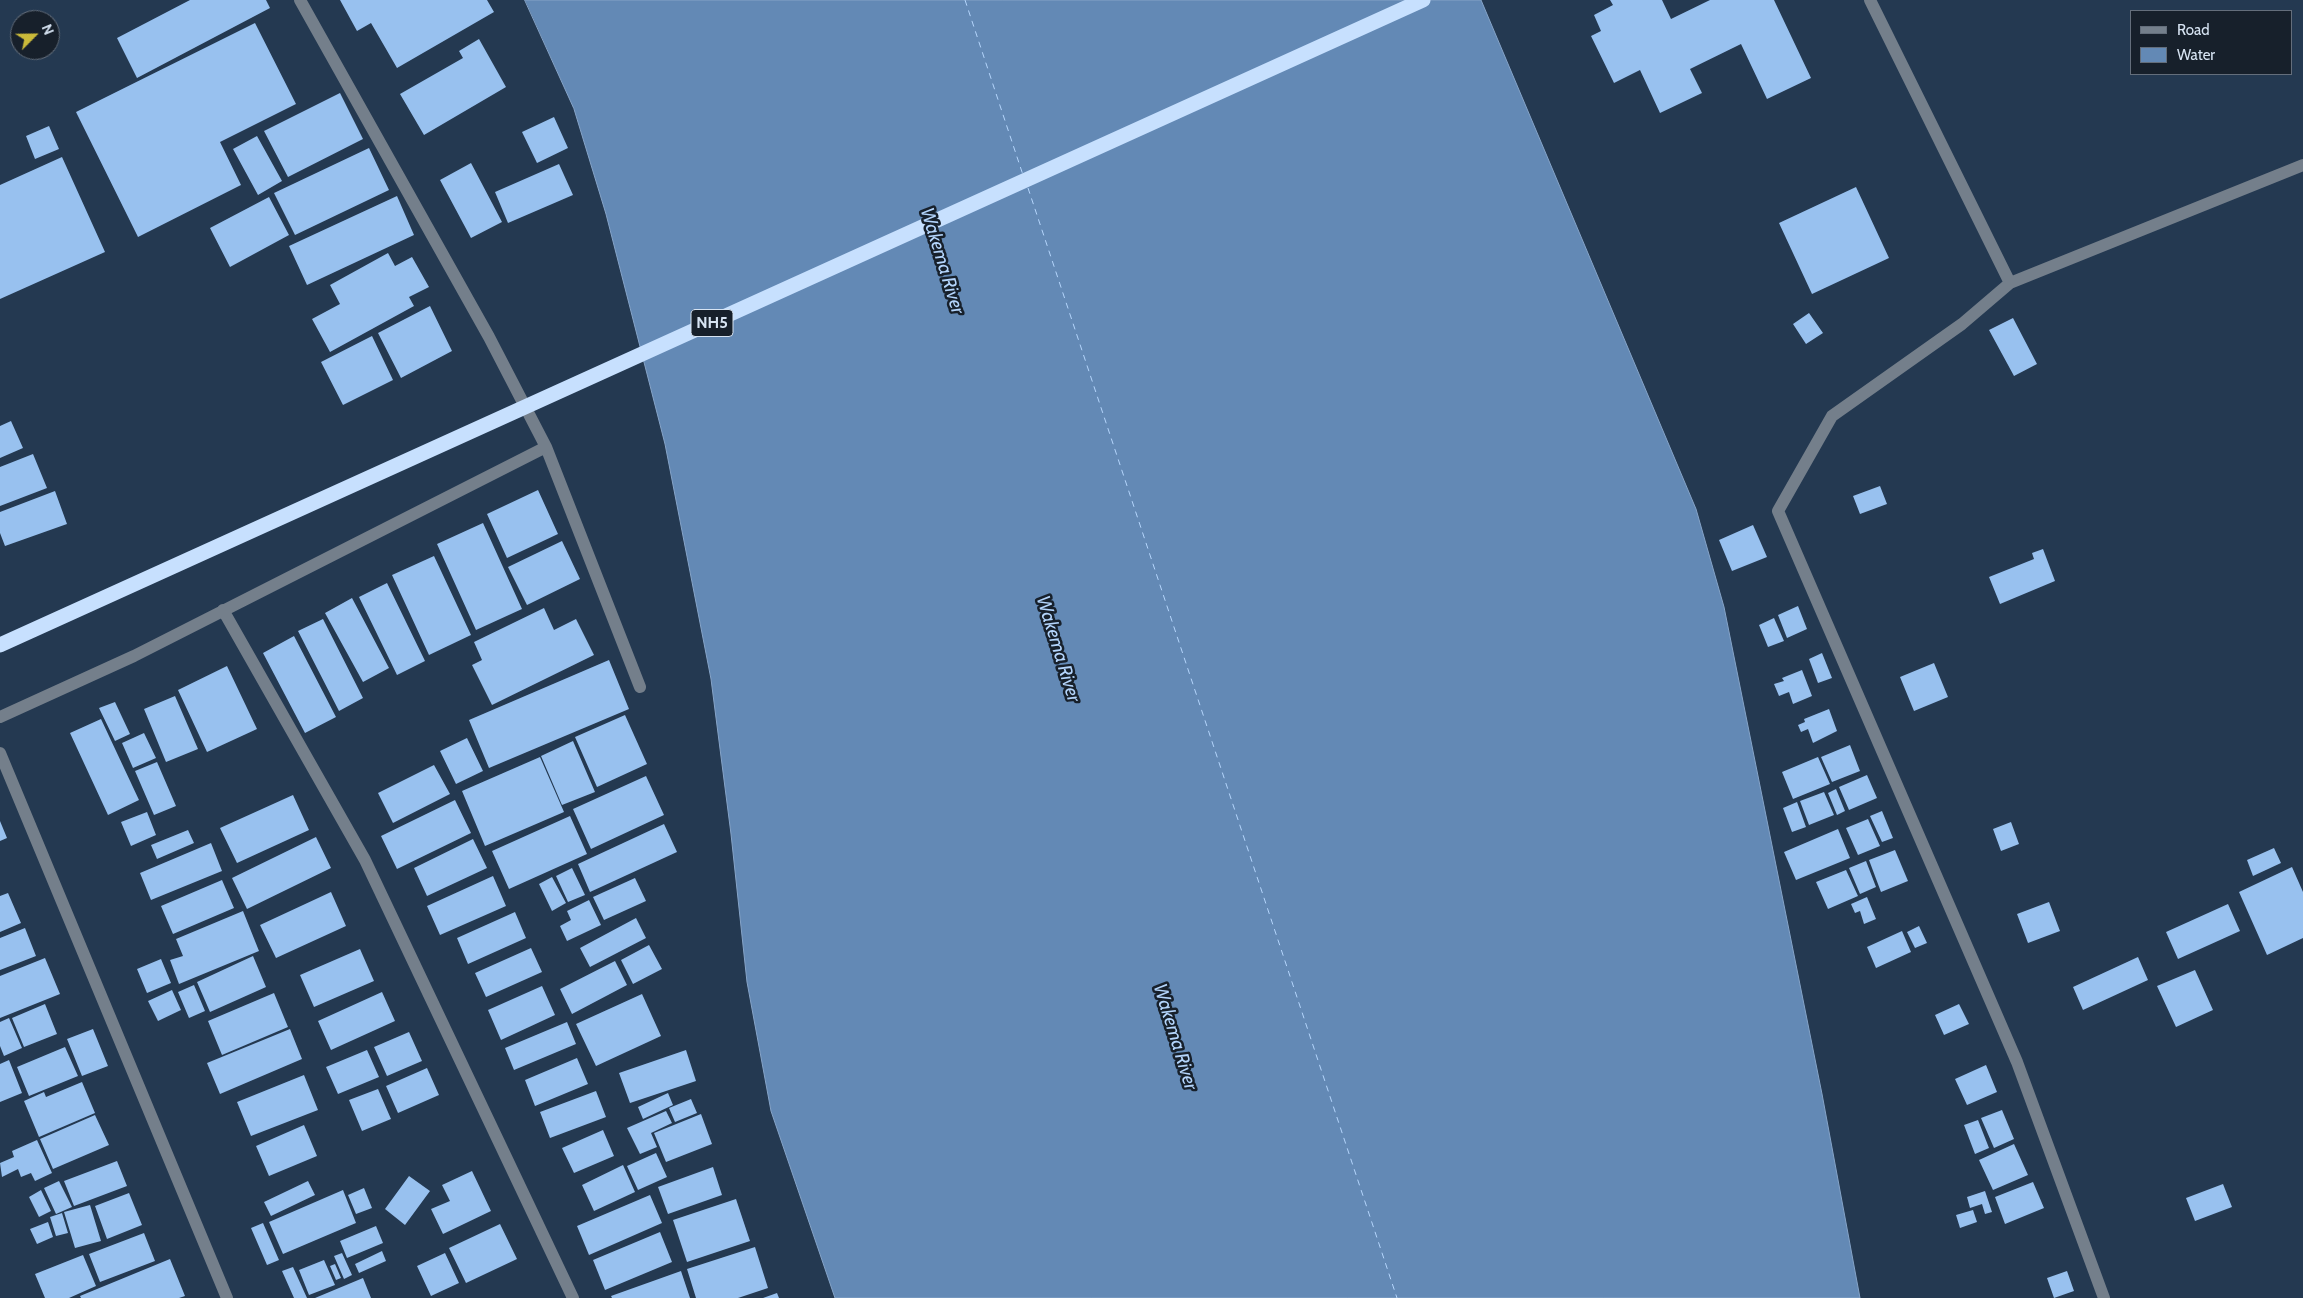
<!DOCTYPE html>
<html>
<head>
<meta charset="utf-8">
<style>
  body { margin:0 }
  #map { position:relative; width:2303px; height:1298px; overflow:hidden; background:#243951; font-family:Cabin,sans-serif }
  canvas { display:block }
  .legend { position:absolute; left:2130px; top:10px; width:162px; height:65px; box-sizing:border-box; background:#17202b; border:1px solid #646e7b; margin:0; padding:6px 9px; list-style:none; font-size:15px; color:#d7e4f3 }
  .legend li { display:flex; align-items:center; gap:10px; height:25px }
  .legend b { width:25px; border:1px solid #646e7b }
  .north { position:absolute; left:10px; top:10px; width:50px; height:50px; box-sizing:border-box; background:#17202b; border:1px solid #646e7b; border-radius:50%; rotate:67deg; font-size:14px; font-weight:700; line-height:20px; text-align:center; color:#d7e4f3 }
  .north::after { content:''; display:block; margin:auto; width:18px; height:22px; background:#caba3a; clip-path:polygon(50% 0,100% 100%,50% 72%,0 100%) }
</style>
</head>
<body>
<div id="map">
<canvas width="2303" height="1298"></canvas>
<ul class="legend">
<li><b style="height:6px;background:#747f8b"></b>Road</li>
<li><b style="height:14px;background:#6389b5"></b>Water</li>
</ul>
<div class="north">N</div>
</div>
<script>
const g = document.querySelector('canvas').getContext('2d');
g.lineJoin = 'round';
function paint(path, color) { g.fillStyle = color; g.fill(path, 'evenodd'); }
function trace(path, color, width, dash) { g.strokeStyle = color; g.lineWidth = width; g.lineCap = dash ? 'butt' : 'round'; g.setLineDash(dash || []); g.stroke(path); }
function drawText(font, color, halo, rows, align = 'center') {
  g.font = font + ' Cabin,sans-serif'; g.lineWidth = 5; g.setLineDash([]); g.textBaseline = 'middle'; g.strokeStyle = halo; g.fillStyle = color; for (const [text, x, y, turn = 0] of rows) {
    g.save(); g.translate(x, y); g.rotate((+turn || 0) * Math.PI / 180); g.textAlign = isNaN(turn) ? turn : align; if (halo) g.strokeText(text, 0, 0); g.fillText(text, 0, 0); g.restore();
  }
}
const water = new Path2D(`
  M525,0H1481L1696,509L1724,607L1822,1094L1860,1298H835L771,1111L747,982L731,834L711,679L665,444L606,214L574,109Z`);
const ferry = new Path2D(`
  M965,0L1023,175
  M1028,188L1397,1298`);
const building = new Path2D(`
  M190,0H266L270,8L137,78L117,38Z
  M340,0H487L494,12L397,68L371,23L357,31Z
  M1610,0H1662L1671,19L1710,0H1774L1811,78L1767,99L1741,44L1690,69L1702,93L1660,113L1640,70L1614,83L1591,36L1601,31L1594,15L1613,5Z
  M255,23L296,104L220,142L241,185L138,237L76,112Z
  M479,39L506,87L424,135L400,94L463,58L459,51Z
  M340,93L363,139L288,177L264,131Z
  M554,117L568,148L537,163L522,132Z
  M49,126L59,149L35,159L26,136Z
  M257,136L282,181L258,195L233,149Z
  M369,148L389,190L295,235L274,193Z
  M62,157L105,252L0,299V185Z
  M471,163L502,222L471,238L440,180Z
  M559,164L573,195L508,223L495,192Z
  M1856,187L1889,258L1812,294L1779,223Z
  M397,196L414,235L307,285L289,246Z
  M269,197L289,235L230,267L210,228Z
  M388,253L395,266L412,257L429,287L409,297L414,306L330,352L312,319L340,304L330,285Z
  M430,306L452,351L401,378L378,333Z
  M1809,313L1823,333L1806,344L1793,324Z
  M2013,318L2037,364L2014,376L1989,330Z
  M372,336L393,380L343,405L321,362Z
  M11,421L23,448L0,458V426Z
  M33,454L47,488L0,506V467Z
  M1880,486L1887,504L1860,514L1853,496Z
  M538,490L558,534L507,558L487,514Z
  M55,491L67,524L5,546L0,533V512Z
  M483,523L522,609L476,630L437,544Z
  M1753,525L1767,557L1732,571L1719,540Z
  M562,541L580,579L527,605L508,567Z
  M2043,549L2055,581L2000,604L1989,577L2034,559L2032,553Z
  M434,556L471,635L429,655L392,575Z
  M387,583L425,661L397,675L359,597Z
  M352,598L389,668L363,682L325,613Z
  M1798,606L1807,629L1787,638L1778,615Z
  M544,608L554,630L576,619L594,655L492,705L472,665L482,660L474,642Z
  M1774,618L1784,641L1768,647L1759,625Z
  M323,619L363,698L339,711L298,631Z
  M294,636L336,717L305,733L263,653Z
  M1822,653L1832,678L1818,683L1809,659Z
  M609,660L629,709L489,768L469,720Z
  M1934,663L1948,697L1914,711L1900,677Z
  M227,666L257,729L207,752L178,690Z
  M1802,670L1812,696L1793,704L1789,692L1779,696L1774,684L1784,681L1782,678Z
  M175,696L198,749L166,762L144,709Z
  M115,702L130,734L115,741L99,708Z
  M1829,709L1837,731L1813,743L1808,729L1801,732L1798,725L1805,722L1804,719Z
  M625,715L647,764L597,787L575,737Z
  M101,719L139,800L108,815L70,733Z
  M144,733L156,758L133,768L122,743Z
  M467,738L483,771L456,784L440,751Z
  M573,741L595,792L562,805L541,756Z
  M1850,745L1860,771L1832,782L1821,757Z
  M540,757L564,812L485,846L462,791Z
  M1818,757L1830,784L1793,799L1782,772Z
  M157,762L176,806L154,815L135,771Z
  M434,765L450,794L393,823L378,793Z
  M1867,775L1877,798L1849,810L1839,787Z
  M646,776L664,815L591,849L573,809Z
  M1836,789L1845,811L1837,815L1828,793Z
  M1824,792L1834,815L1809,825L1800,801Z
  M293,795L309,830L237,863L220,828Z
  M455,800L471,833L397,869L381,836Z
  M1797,802L1806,827L1792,832L1783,808Z
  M1882,811L1893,838L1882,842L1870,816Z
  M147,812L156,835L131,846L121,822Z
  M570,816L587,854L509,889L492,851Z
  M1868,819L1880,846L1858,855L1846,828Z
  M0,821L7,838L0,841Z
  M2011,822L2019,844L2001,851L1993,829Z
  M664,824L677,852L590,892L578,864Z
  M1838,829L1850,858L1796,880L1784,852Z
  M188,830L194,843L157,859L151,845Z
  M316,837L331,868L247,909L232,878Z
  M473,839L487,868L427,896L414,868Z
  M211,843L222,871L151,900L140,873Z
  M2274,848L2281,863L2253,876L2247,860Z
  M1895,850L1908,881L1881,892L1869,860Z
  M1866,861L1876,887L1860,894L1849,868Z
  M2292,867L2303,892V938L2267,955L2239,892Z
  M572,868L585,895L568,902L556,876Z
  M1846,870L1858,896L1828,909L1816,882Z
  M493,876L506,906L440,935L427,906Z
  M552,877L566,903L552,911L539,884Z
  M635,878L646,901L604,920L593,897Z
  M222,880L234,908L173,934L161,906Z
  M331,892L346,926L276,958L260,925Z
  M8,893L21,923L0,932V896Z
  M1867,897L1876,919L1864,924L1860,911L1855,913L1851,904Z
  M589,900L601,925L567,941L560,926L571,920L567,911Z
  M2049,902L2060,931L2028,943L2017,914Z
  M2228,904L2240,931L2178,959L2166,932Z
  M243,911L259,951L179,984L170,960L183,956L176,939Z
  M515,912L526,938L468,964L457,938Z
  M636,918L646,938L590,967L580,948Z
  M1919,926L1927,943L1915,948L1907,932Z
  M25,928L36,956L0,970V938Z
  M1902,931L1911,952L1876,968L1867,947Z
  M649,945L662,969L633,984L621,960Z
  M531,948L542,972L486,997L475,973Z
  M360,949L374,981L314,1007L300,975Z
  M253,956L266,987L210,1012L197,982Z
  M2138,957L2148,980L2083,1010L2073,987Z
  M45,958L60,994L0,1018V976Z
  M161,959L171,983L147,993L137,969Z
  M615,961L627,985L572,1014L560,989Z
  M2195,970L2213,1010L2176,1027L2157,986Z
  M194,985L205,1011L189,1018L178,992Z
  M542,986L555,1015L501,1040L488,1010Z
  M172,990L181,1010L158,1021L148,1001Z
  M382,992L395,1021L331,1050L318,1021Z
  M274,993L288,1027L222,1055L208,1021Z
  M642,994L661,1036L596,1066L576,1024Z
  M45,1004L57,1034L24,1047L12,1018Z
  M1959,1004L1969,1024L1944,1035L1935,1015Z
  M9,1018L22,1048L4,1056L0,1046V1022Z
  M567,1022L576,1044L514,1070L505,1048Z
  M93,1029L108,1066L82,1076L67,1039Z
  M290,1029L302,1059L220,1094L207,1063Z
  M409,1032L422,1061L387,1076L374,1047Z
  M65,1047L78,1076L29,1096L17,1067Z
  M367,1050L379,1077L338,1094L326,1067Z
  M686,1050L696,1081L630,1103L619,1073Z
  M577,1058L588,1084L535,1106L525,1080Z
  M9,1060L22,1093L0,1102V1064Z
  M1986,1065L1997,1092L1967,1105L1955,1079Z
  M427,1068L439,1095L398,1113L386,1086Z
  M304,1075L318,1110L251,1136L237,1102Z
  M82,1082L95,1113L39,1137L24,1101L44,1092L46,1097Z
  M378,1089L391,1119L362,1131L349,1100Z
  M596,1091L606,1117L550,1138L540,1112Z
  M668,1093L673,1105L643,1119L638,1107Z
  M691,1099L697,1113L675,1122L669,1108Z
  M2002,1110L2014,1139L1994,1148L1981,1118Z
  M666,1111L672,1123L651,1133L657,1147L640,1154L627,1128Z
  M701,1114L712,1144L666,1162L654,1133Z
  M95,1115L109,1145L53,1169L40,1139Z
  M1978,1120L1989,1148L1975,1154L1964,1125Z
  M304,1125L317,1156L269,1176L256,1146Z
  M603,1130L614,1156L574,1173L562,1148Z
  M37,1140L52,1173L35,1181L31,1173L21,1177L18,1169L2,1177L0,1163L14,1157L12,1151Z
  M2014,1144L2028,1175L1993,1190L1979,1160Z
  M656,1153L667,1177L638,1190L627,1166Z
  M117,1161L127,1186L74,1206L64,1181Z
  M623,1165L635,1192L594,1211L582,1185Z
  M713,1167L722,1195L668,1214L658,1187Z
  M472,1171L491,1211L443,1234L431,1209L450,1201L442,1185Z
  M409,1176L430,1191L405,1225L385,1209Z
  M59,1181L72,1207L56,1214L44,1188Z
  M308,1181L315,1195L271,1216L264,1202Z
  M2033,1182L2044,1208L2005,1224L1995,1197Z
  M2223,1184L2232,1207L2195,1221L2186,1198Z
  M364,1188L372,1208L356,1214L348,1195Z
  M41,1190L51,1211L39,1217L29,1197Z
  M343,1190L356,1223L283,1254L269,1222Z
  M1985,1191L1992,1212L1985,1214L1982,1204L1970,1208L1967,1197Z
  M129,1193L142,1225L107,1239L95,1206Z
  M650,1195L662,1223L589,1255L577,1226Z
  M736,1199L750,1241L687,1262L673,1220Z
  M90,1205L101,1241L75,1248L64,1212Z
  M1973,1210L1977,1222L1960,1228L1956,1215Z
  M62,1213L68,1233L56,1236L50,1217Z
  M48,1222L53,1237L37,1244L30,1229Z
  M263,1223L279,1260L267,1265L251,1228Z
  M500,1224L517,1259L466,1283L449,1248Z
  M376,1226L383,1243L347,1258L340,1241Z
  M660,1232L672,1262L605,1290L593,1260Z
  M144,1233L155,1261L100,1282L89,1254Z
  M755,1247L768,1288L738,1298H696L687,1269Z
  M382,1251L386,1261L359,1273L355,1264Z
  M342,1253L352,1275L344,1279L334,1256Z
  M445,1253L459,1283L431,1296L417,1266Z
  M83,1255L96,1286L69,1298H45L35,1274Z
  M170,1259L185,1296L179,1298H81L80,1296Z
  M324,1260L335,1285L309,1295L299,1270Z
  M335,1264L341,1278L336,1280L330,1266Z
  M293,1267L307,1298H294L282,1271Z
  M681,1271L690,1298H612L611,1296Z
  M2067,1271L2074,1291L2054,1298L2047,1278Z
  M363,1278L371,1298H315Z
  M777,1293L779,1298H763Z`);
const minor = new Path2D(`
  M300,0L489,337L546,447L640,687
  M1870,0L2010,283L1962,324L1832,416L1778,511L2017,1062L2104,1298
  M2010,283L2303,165
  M223,610L365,860L573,1298
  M0,717L134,656L546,447
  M0,753L227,1298`);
const highwayBridge = new Path2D(`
  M0,645L1423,0`);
const shields = [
  [712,323,42]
];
const shieldNames = [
  ["NH5",712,323]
];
const waterNames = [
  ["Wakema River",942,261,73],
  ["Wakema River",1058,649,73],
  ["Wakema River",1175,1037,73]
];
paint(water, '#6389b5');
trace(water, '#86a4c8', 1);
trace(ferry, '#b4d5fc', 1, [6, 5]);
paint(building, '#98c1ef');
trace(minor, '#747f8b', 12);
trace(highwayBridge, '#c7e0fe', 15);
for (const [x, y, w] of shields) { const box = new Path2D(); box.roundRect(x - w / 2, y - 13.5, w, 27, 4); g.fillStyle = '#17202b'; g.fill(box); trace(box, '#d7e4f3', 1); }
drawText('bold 16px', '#d7e4f3', null, shieldNames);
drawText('italic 19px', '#b4d5fc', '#17202b', waterNames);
</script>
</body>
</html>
